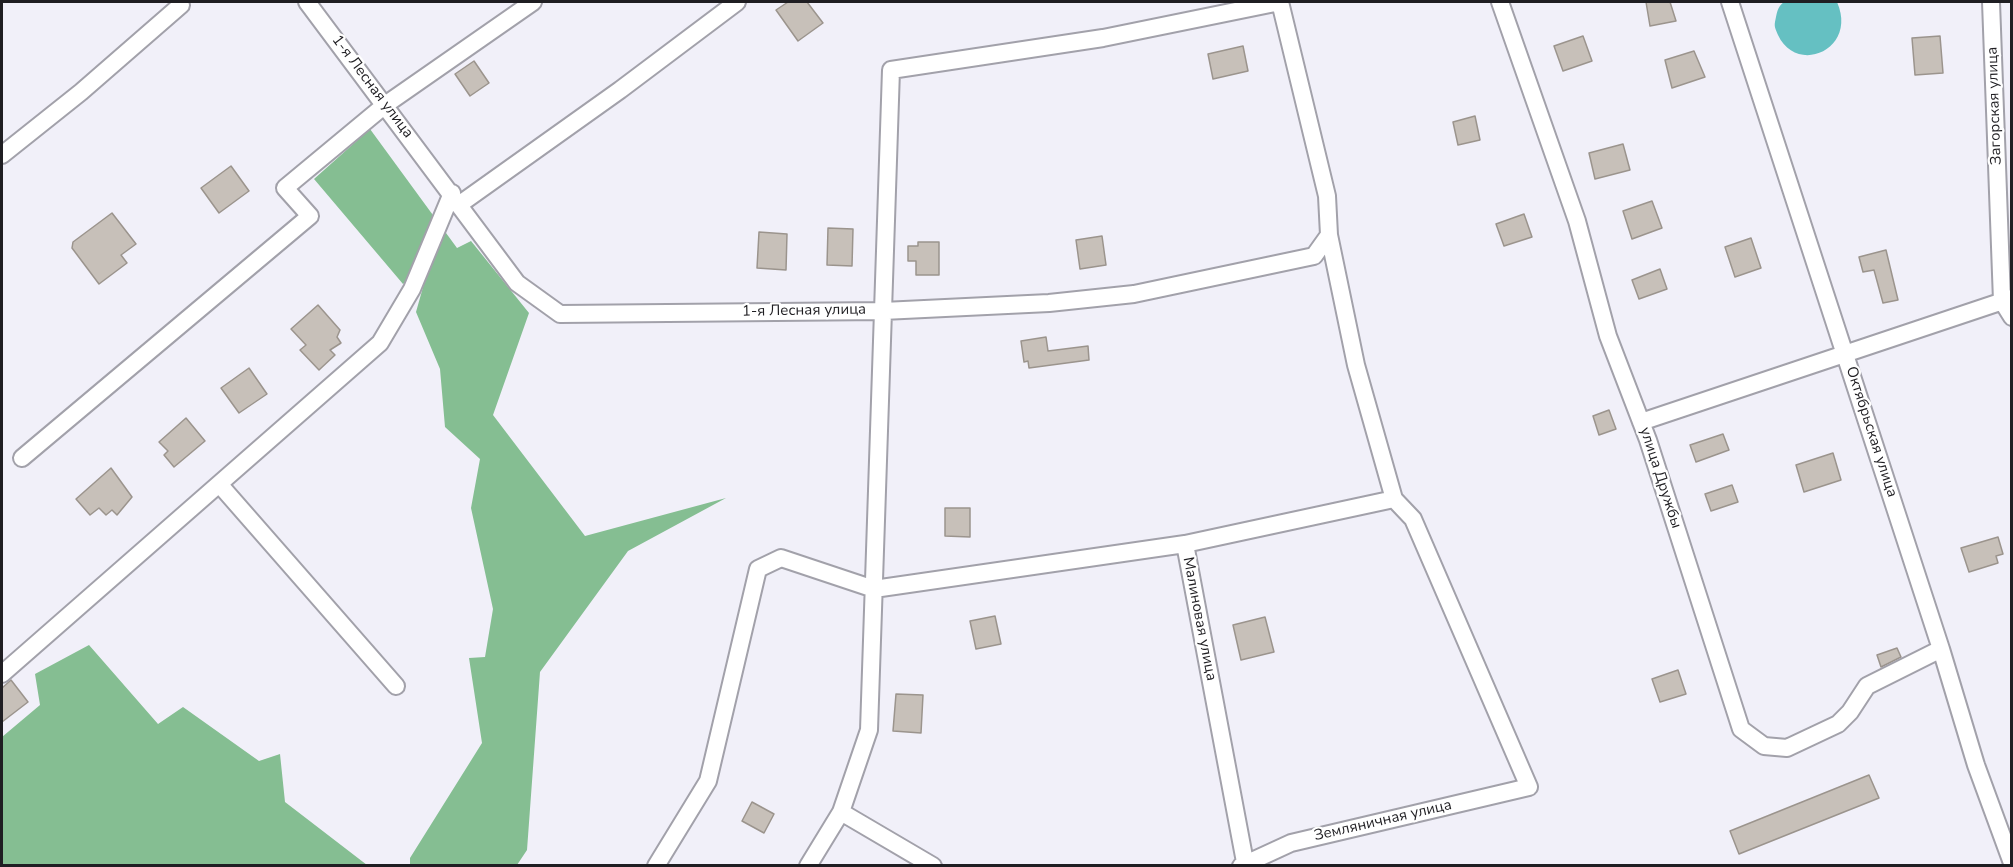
<!DOCTYPE html>
<html>
<head>
<meta charset="utf-8">
<style>
  body { margin:0 }
  #map { position:relative; width:2013px; height:867px; overflow:hidden; background:#f1f0f9; font-family:"Nunito Sans",sans-serif }
  canvas { display:block }
  .frame { position:absolute; inset:0; border:3px solid #1f1e22; pointer-events:none }
</style>
</head>
<body>
<div id="map">
<canvas width="2013" height="867"></canvas>
<div class="frame"></div>
</div>
<script>
const g = document.querySelector('canvas').getContext('2d');
g.lineJoin = 'round';
function paint(path, color) { g.fillStyle = color; g.fill(path, 'evenodd'); }
function trace(path, color, width, dash) { g.strokeStyle = color; g.lineWidth = width; g.lineCap = dash ? 'butt' : 'round'; g.setLineDash(dash || []); g.stroke(path); }
function drawText(font, color, halo, rows, align = 'center') {
  g.font = font + ' "Nunito Sans",sans-serif'; g.lineWidth = 4.5; g.setLineDash([]); g.textBaseline = 'middle'; g.strokeStyle = halo; g.fillStyle = color; for (const [text, x, y, turn = 0] of rows) {
    g.save(); g.translate(x, y); g.rotate((+turn || 0) * Math.PI / 180); g.textAlign = isNaN(turn) ? turn : align; if (halo) g.strokeText(text, 0, 0); g.fillText(text, 0, 0); g.restore();
  }
}
const forest = new Path2D(`
  M370,129L457,248L471,241L529,313L493,415L585,536L726,498L628,551L540,672L527,850L517,865H410V858L482,743L469,658L485,657L493,609L471,508L480,459L445,427L440,369L416,312L431,259L403,284L314,179Z
  M89,645L158,724L183,707L259,761L280,754L285,802L367,865H2V737L40,705L35,674Z`);
const water = new Path2D(`
  M1784,2H1837C1858,49 1797,76 1778,35C1776,30 1774,27 1775,22C1777,13 1777,7 1784,2Z`);
const building = new Path2D(`
  M788,2H807L823,23L798,41L776,10Z
  M1646,2H1670L1676,21L1650,26Z
  M1583,36L1592,61L1563,71L1554,46Z
  M1940,36L1943,73L1915,75L1912,38Z
  M1243,46L1248,71L1213,79L1208,54Z
  M1694,51L1705,77L1672,88L1665,60Z
  M474,61L489,83L470,96L455,74Z
  M1475,116L1480,140L1458,145L1453,122Z
  M1623,144L1630,170L1595,179L1589,153Z
  M231,166L249,191L219,213L201,188Z
  M1652,201L1662,228L1632,239L1623,211Z
  M112,213L136,244L121,255L127,263L99,284L72,248L73,242Z
  M1524,214L1532,237L1504,246L1496,224Z
  M828,228L853,229L852,266L827,265Z
  M759,232L787,234L786,270L757,268Z
  M1102,236L1106,265L1080,269L1076,240Z
  M1751,238L1761,268L1735,277L1725,247Z
  M918,242H939V275H916V261H908V246H918Z
  M1886,250L1898,300L1883,303L1874,270L1863,272L1859,257Z
  M1660,269L1667,289L1639,299L1632,280Z
  M318,305L340,330L337,337L341,343L330,350L335,355L319,370L300,350L306,345L291,329Z
  M1046,337L1048,351L1088,346L1089,360L1029,368L1028,361L1024,362L1021,341Z
  M249,368L267,394L239,413L221,388Z
  M1609,410L1616,429L1599,435L1593,416Z
  M186,418L205,441L174,467L164,455L168,451L159,442Z
  M1723,434L1729,450L1696,462L1690,445Z
  M1833,453L1841,480L1804,492L1796,465Z
  M111,468L132,497L117,515L112,510L106,515L99,508L90,515L76,499Z
  M1732,485L1738,502L1711,511L1705,494Z
  M945,508H970V537L945,536Z
  M1998,537L2003,554L1996,556L1998,563L1969,572L1961,548Z
  M995,616L1001,644L976,649L970,621Z
  M1265,617L1274,652L1241,660L1233,625Z
  M1897,648L1901,657L1881,667L1877,655Z
  M1678,670L1686,694L1660,702L1652,679Z
  M11,680L28,702L2,722V688Z
  M896,694L923,695L921,733L893,731Z
  M1869,775L1879,798L1739,854L1730,831Z
  M752,802L774,814L764,833L742,821Z`);
const minor = new Path2D(`
  M307,2L517,283L560,314L883,311L869,730L841,812L808,866
  M1280,2L1327,196L1329,235L1314,256L1134,294L1049,303L883,311L891,70L1103,38L1280,2
  M1500,2L1577,221L1608,336L1648,440L1741,729L1764,746L1787,748L1838,724L1850,712L1867,686L1941,649
  M1730,2L1941,649L1976,765L2012,863
  M1991,2L2002,301L2012,317
  M2,155L81,92L181,5
  M460,204L620,90L737,2
  M1641,422L2012,298
  M22,458L310,216L285,188L385,105L533,2
  M220,485L396,686
  M1185,544L1394,499L1356,365L1329,235
  M2,674L380,343L412,289L452,193
  M841,812L933,866
  M656,866L708,781L758,569L781,558L874,589L1185,544L1245,862
  M1241,866L1291,843L1529,787L1413,519L1394,499`);
const streetNames = [
  ["1-я Лесная улица",372,87,53],
  ["Загорская улица",1995,106,-92],
  ["1-я Лесная улица",804,311,-1],
  ["Октябрьская улица",1871,432,72],
  ["улица Дружбы",1660,478,72],
  ["Малиновая улица",1199,619,79],
  ["Земляничная улица",1383,821,-13]
];
paint(forest, '#85be92');
paint(water, '#65c0c2');
paint(building, '#c7c0b9');
trace(building, '#9b948d', 1.5);
trace(minor, '#a2a1aa', 20);
trace(minor, '#fff', 16);
drawText('15px', '#1f1e22', '#fff', streetNames);
</script>
</body>
</html>
